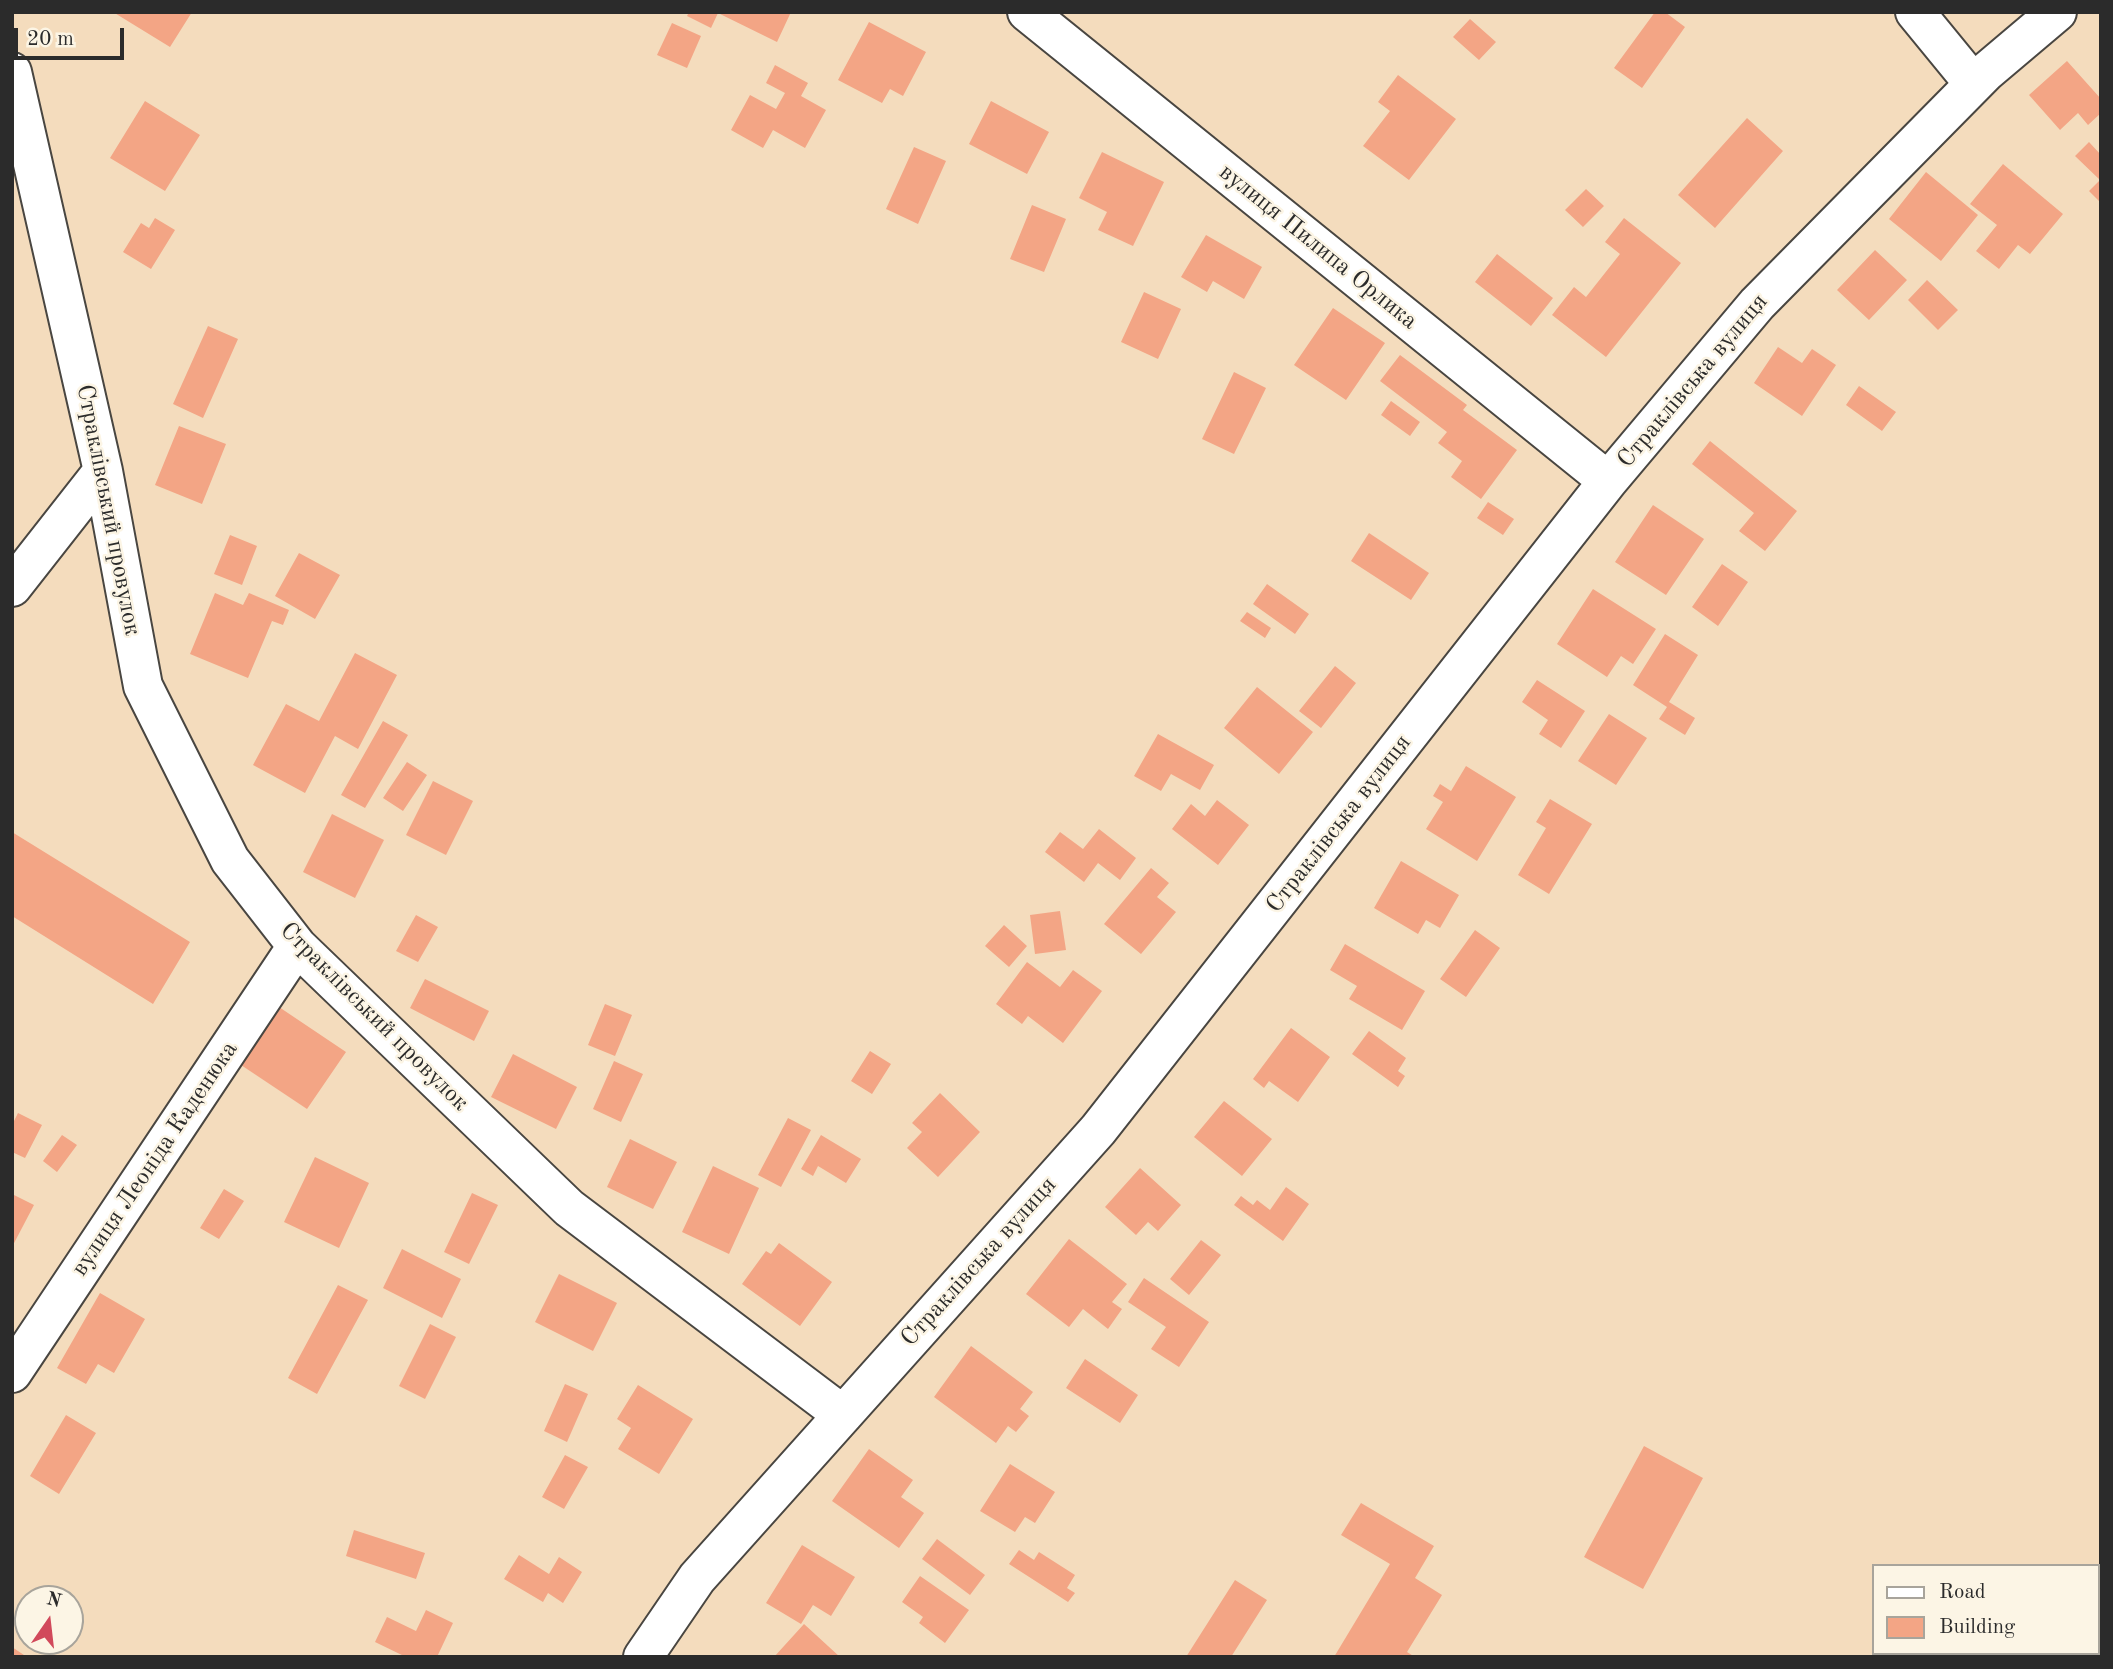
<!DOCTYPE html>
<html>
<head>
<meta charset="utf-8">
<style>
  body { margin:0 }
  #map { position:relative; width:2113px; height:1669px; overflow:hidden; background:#f4dcbd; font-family:"Old Standard TT",serif }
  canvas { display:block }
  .frame { position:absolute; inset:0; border:14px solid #2b2b2b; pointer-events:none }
  .legend { position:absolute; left:1872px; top:1564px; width:228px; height:91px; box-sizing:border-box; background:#fcf5e5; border:2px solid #a8a49b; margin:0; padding:9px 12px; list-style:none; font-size:21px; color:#2b2b2b }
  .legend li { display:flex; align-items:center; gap:14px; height:35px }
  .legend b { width:35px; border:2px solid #a8a49b }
  .north { position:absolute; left:14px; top:1585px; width:70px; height:70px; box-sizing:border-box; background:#fcf5e5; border:2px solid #a8a49b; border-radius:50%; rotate:14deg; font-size:19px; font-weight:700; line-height:28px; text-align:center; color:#2b2b2b }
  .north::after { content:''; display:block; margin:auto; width:24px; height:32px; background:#d1495b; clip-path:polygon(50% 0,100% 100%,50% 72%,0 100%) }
  .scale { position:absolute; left:14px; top:28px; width:110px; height:32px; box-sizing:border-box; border:4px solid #2b2b2b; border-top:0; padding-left:9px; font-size:21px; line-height:24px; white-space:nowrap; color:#2b2b2b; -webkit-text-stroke:5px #fcf5e5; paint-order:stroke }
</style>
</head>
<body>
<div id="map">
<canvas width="2113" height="1669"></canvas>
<div class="frame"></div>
<ul class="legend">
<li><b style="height:9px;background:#fff"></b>Road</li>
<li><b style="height:19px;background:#f3a585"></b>Building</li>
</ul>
<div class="north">N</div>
<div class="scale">20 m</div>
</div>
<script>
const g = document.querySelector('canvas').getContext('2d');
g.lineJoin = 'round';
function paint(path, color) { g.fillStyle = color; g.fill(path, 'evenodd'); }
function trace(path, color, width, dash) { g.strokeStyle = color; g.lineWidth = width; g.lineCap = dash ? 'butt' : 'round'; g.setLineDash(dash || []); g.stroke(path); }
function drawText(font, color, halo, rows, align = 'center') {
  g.font = font + ' "Old Standard TT",serif'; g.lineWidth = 5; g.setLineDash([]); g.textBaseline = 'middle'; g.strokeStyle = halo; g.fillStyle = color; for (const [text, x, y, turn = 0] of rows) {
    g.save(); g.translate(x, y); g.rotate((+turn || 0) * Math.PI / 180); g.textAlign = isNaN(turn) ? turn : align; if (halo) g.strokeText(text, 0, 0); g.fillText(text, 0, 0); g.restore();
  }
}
const building = new Path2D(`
  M113,12H192L170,47Z
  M689,12H791L777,42L718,13L711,28L687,16Z
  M1655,12H1665L1685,27L1642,88L1614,68Z
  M1470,19L1496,42L1479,60L1453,37Z
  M869,22L926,52L903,96L890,89L882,103L838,80Z
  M672,23L701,36L687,68L657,55Z
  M2067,61L2101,99V113L2088,125L2078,113L2060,130L2029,95Z
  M775,65L808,83L801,96L826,110L805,148L773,130L763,148L731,130L750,95L776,109L785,93L766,83Z
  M1398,75L1456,119L1409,180L1363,146L1390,111L1378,102Z
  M145,101L200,135L165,191L110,158Z
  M991,101L1049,132L1027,174L969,144Z
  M1747,118L1783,151L1715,228L1678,195Z
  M2089,142L2101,155V203L2089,191L2100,180L2075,156Z
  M914,147L946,161L918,224L886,209Z
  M1102,152L1164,182L1133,246L1098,230L1107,212L1079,198Z
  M2003,164L2063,214L2030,254L2018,245L1999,269L1976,251L1997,225L1970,204Z
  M1926,172L1978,215L1941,261L1889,219Z
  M1586,189L1604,206L1583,227L1565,210Z
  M1032,205L1066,219L1044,272L1010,259Z
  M155,218L175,230L151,269L123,252L141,223L149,228Z
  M1624,218L1681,263L1606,357L1552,315L1574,287L1586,297L1620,254L1605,242Z
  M1206,235L1262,267L1244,299L1213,281L1207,292L1181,277Z
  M1875,250L1907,280L1869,320L1837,290Z
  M1497,254L1553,298L1531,326L1475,282Z
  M1927,280L1958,310L1938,330L1908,300Z
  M1144,292L1181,309L1158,359L1121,342Z
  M1333,308L1385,343L1346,400L1294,365Z
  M208,326L238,339L203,418L173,404Z
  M1778,347L1802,363L1812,349L1836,365L1802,416L1754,383Z
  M1400,355L1467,405L1463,410L1517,450L1481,499L1451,477L1462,461L1438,443L1447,432L1380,381Z
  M1234,372L1266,388L1234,454L1202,439Z
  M1859,386L1896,412L1882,431L1846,405Z
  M1391,401L1420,422L1410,436L1381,415Z
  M179,426L226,444L202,504L155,485Z
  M1710,441L1797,511L1765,551L1739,531L1754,513L1692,464Z
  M1488,502L1514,519L1503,535L1477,518Z
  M1653,505L1704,539L1666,595L1615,562Z
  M1369,533L1429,573L1411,600L1351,561Z
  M230,535L257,546L242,585L214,574Z
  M299,553L340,575L315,619L275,596Z
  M1722,564L1748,582L1718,626L1692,607Z
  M1267,584L1309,614L1295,634L1253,604Z
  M1593,589L1656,629L1633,664L1621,656L1607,677L1557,644Z
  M215,593L243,605L249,593L289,610L283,625L272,621L248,678L190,654Z
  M1247,612L1271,628L1265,638L1240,621Z
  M1665,634L1698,655L1669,702L1695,718L1685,735L1659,719L1667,707L1633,685Z
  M355,653L397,675L358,749L335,736L305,793L253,765L286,704L319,721Z
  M1335,666L1356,683L1321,728L1299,711Z
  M1537,680L1585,711L1561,748L1539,734L1548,720L1522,702Z
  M1257,687L1313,732L1279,774L1224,728Z
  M1609,714L1647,738L1616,785L1578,761Z
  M383,721L408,735L365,808L341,795Z
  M1158,734L1214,765L1200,790L1171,774L1161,791L1134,776Z
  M407,762L427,775L403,811L383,798Z
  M1466,766L1516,797L1477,861L1426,829L1443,802L1433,796L1440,784L1451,791Z
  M433,781L473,801L446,855L406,835Z
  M1550,799L1592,824L1549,894L1518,875L1546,828L1536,822Z
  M1217,800L1249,825L1218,865L1172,829L1191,804L1205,816Z
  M332,814L384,840L355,898L303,872Z
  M1099,829L1136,858L1120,880L1098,863L1084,882L1045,852L1060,832L1083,849Z
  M12,832L190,942L153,1004L12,916Z
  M1401,861L1459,895L1440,928L1426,920L1418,934L1374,908Z
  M1151,868L1169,883L1157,897L1176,912L1141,954L1104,924Z
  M1060,911L1066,950L1035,954L1030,915Z
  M416,915L438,927L418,962L396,951Z
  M1004,925L1027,946L1009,967L985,946Z
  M1475,930L1500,948L1466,997L1440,979Z
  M1345,944L1425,991L1402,1030L1349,999L1357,986L1330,970Z
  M1027,962L1060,987L1073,970L1102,991L1063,1043L1028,1016L1022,1024L996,1004Z
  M425,979L489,1011L474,1041L410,1008Z
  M605,1004L632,1015L615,1056L588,1045Z
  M279,1007L346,1052L307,1109L241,1065Z
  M1291,1028L1330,1057L1298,1102L1269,1081L1264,1088L1253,1079Z
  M1369,1031L1406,1058L1398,1071L1405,1076L1398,1087L1352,1054Z
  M870,1051L891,1064L872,1094L851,1081Z
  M513,1054L577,1087L556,1129L491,1097Z
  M614,1061L643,1074L621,1122L593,1109Z
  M940,1093L980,1132L938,1177L907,1148L922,1132L912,1123Z
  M1224,1101L1272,1139L1242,1176L1194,1137Z
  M18,1113L42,1125L25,1158L12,1152V1125Z
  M788,1118L811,1130L781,1187L758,1175Z
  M62,1135L77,1145L57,1172L43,1161Z
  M821,1135L861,1159L846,1183L818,1166L813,1176L801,1169Z
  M630,1139L677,1162L653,1209L607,1187Z
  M315,1157L369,1183L339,1248L284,1222Z
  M713,1166L759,1188L729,1254L682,1232Z
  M1140,1168L1181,1205L1158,1231L1148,1222L1136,1235L1105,1207Z
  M1286,1187L1309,1204L1283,1241L1234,1205L1241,1196L1253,1205L1257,1200L1270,1210Z
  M224,1189L244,1201L219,1239L200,1228Z
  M472,1193L498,1205L469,1264L444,1252Z
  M12,1194L34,1205L12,1247Z
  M1069,1239L1127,1284L1112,1302L1122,1309L1108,1329L1083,1309L1069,1327L1026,1294Z
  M1201,1240L1221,1255L1189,1295L1170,1279Z
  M779,1243L832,1282L800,1326L742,1284L766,1251L771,1254Z
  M402,1249L461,1279L442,1318L383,1288Z
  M559,1274L617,1303L593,1351L535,1322Z
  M1144,1278L1209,1322L1179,1367L1151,1349L1166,1327L1128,1302Z
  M338,1285L368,1300L317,1394L288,1378Z
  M100,1293L145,1319L114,1373L98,1364L86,1384L57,1368Z
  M430,1324L456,1337L425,1399L399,1386Z
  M971,1346L1033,1392L1020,1409L1029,1416L1016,1432L1008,1426L996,1443L934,1397Z
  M1085,1359L1138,1395L1120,1423L1066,1388Z
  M565,1384L588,1394L567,1442L544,1431Z
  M638,1385L693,1419L659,1474L618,1449L631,1428L617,1419Z
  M66,1415L96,1433L59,1494L30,1476Z
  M1644,1446L1703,1478L1643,1589L1584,1557Z
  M869,1449L913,1480L901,1497L924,1513L899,1548L832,1501Z
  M565,1455L588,1467L564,1509L542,1497Z
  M1010,1464L1055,1492L1035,1523L1025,1517L1015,1532L980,1511Z
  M1361,1503L1434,1546L1415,1578L1442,1595L1407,1652L1415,1657H1334L1390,1564L1341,1535Z
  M354,1530L425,1553L416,1579L346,1556Z
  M937,1539L985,1575L970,1595L922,1559Z
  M802,1545L855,1577L831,1616L813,1605L801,1624L766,1603Z
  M1019,1550L1034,1560L1039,1552L1075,1575L1067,1588L1075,1593L1068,1602L1009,1564Z
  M519,1555L549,1574L559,1557L582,1572L563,1603L548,1593L543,1602L504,1579Z
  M920,1576L969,1610L945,1643L919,1623L923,1617L902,1602Z
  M1235,1580L1267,1600L1231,1657H1186Z
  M426,1610L453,1623L437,1657H406L375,1642L387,1617L416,1631Z
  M804,1624L840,1657H774Z
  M12,1647L27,1657H12Z`);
const minor = new Path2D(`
  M1027,12L1608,481
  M1915,12L1974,84
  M12,72L103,471L143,686L230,860L297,946L569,1208L843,1415
  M12,587L103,471
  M12,1373L297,946
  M643,1657L697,1578L1098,1130L1608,481L1757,304L1986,72L2057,12`);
const streetNames = [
  ["вулиця Пилипа Орлика",1318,247,39],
  ["Страклівська вулиця",1693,381,-50],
  ["Страклівський провулок",108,510,79],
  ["Страклівська вулиця",1339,824,-52],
  ["Страклівський провулок",374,1017,45],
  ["вулиця Леоніда Каденюка",155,1159,-56],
  ["Страклівська вулиця",979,1262,-48]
];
paint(building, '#f3a585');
trace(minor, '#494641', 42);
trace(minor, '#fff', 38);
drawText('24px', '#2b2b2b', '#fcf5e5', streetNames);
</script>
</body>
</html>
